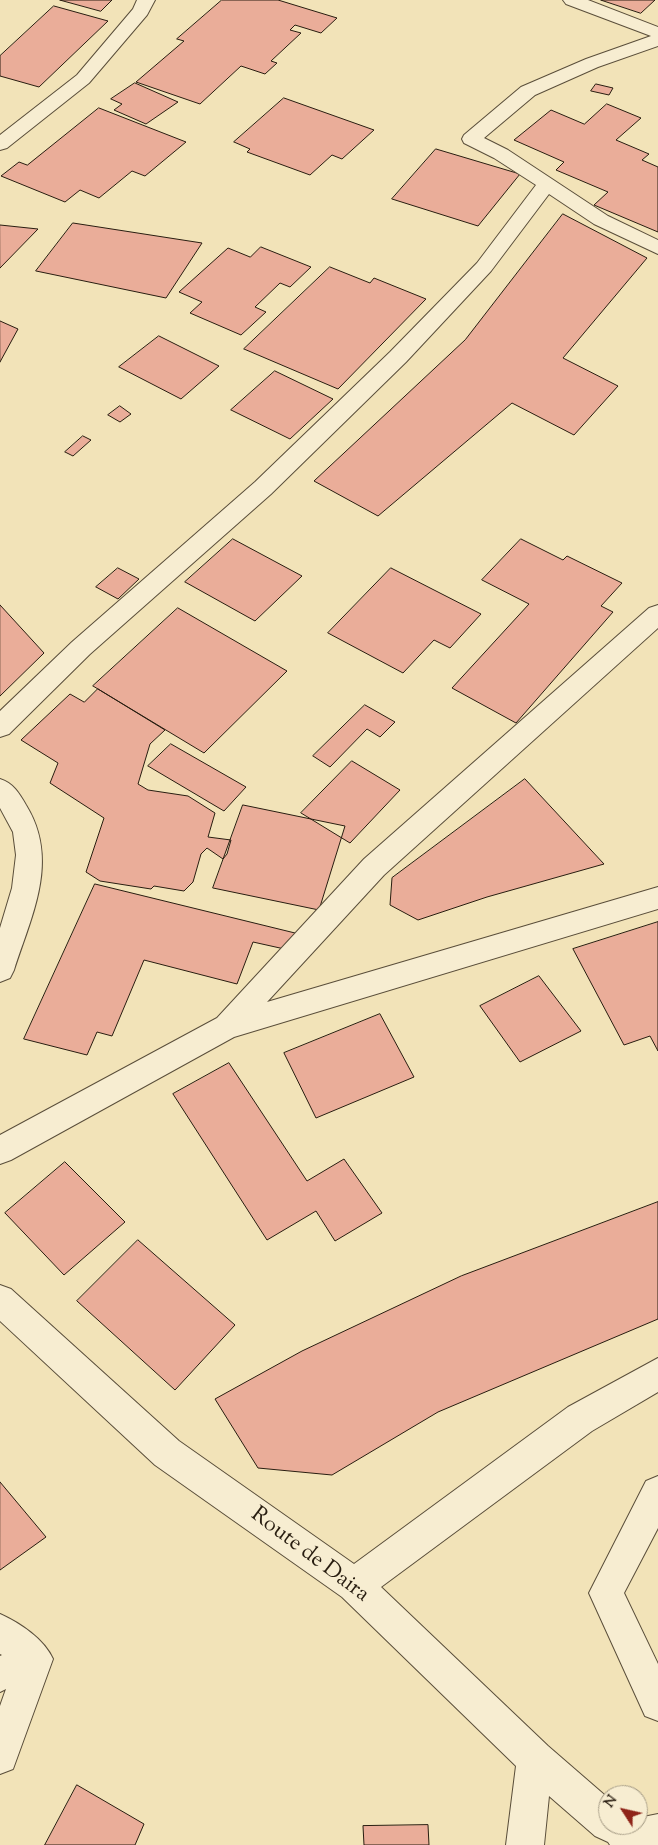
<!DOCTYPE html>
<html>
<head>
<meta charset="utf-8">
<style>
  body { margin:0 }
  #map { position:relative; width:658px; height:1845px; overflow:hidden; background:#f2e3b8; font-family:"Sorts Mill Goudy",serif }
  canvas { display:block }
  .north { position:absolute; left:598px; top:1785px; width:50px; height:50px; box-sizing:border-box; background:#f7edd1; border:1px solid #a49a84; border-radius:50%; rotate:305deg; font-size:14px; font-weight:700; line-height:20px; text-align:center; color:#281d10 }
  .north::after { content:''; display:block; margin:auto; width:18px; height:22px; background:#8f2418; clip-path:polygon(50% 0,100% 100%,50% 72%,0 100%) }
</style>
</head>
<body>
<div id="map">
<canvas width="658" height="1845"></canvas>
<div class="north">N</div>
</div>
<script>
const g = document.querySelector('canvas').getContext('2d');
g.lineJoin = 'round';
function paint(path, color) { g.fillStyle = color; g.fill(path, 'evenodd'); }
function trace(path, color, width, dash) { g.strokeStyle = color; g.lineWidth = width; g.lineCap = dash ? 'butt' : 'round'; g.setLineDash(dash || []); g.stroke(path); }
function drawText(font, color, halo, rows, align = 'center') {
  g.font = font + ' "Sorts Mill Goudy",serif'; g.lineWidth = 4; g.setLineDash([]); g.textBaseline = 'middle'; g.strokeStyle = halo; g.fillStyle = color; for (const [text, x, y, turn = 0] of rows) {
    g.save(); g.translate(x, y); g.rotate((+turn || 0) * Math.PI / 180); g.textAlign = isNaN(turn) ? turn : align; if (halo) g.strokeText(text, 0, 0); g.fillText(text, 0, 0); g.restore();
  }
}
const building = new Path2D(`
  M60,0H112L101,11Z
  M222,0H278L337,18L321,33L295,25L290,30L301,33L271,61L277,63L265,74L241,66L200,104L136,82L184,41L177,39Z
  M601,0H655L641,13Z
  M54,6L108,21L39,87L0,76V56Z
  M135,83L178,102L146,124L114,110L122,104L111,99Z
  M596,84L613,88L609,95L591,91Z
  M284,98L374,130L342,159L332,155L310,175L247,152L250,149L234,142Z
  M607,104L641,118L616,140L649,154L642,160L658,167V232L594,205L608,192L556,170L564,162L514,140L551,110L584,124Z
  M99,108L186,142L145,176L132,171L99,198L80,190L65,202L1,176L19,162L27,165Z
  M436,149L520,174L478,226L392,199Z
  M563,214L647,258L563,358L618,386L574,435L512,403L378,516L314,481L465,340Z
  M73,223L202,243L166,298L36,271Z
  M0,225L38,229L0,268Z
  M261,247L311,267L290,287L280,283L255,307L266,312L241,335L190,313L202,302L179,292L228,248L250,257Z
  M330,267L370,283L374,278L426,299L338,389L244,349Z
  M0,321L18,329L0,362Z
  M159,336L219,366L181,399L119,367Z
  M275,371L333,399L290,439L231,410Z
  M120,406L131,414L120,422L108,415Z
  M83,436L91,440L73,456L65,452Z
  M233,539L302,576L255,621L185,582Z
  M521,539L563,560L567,556L622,583L601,606L613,612L516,723L452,688L529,604L482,580Z
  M118,568L139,579L118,599L96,587Z
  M391,568L481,614L450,648L434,640L403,673L328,633Z
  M0,605L44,653L0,696Z
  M178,608L287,671L204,753L93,686Z
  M98,689L165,730L150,744L138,784L148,790L188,796L215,813L208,837L231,840L227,854L223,859L207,848L201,854L193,882L184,891L154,886L151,889L100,881L86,872L104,818L50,783L58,763L21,740L70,694L84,702Z
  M365,705L395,722L380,737L367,729L330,767L313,756Z
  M171,744L246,787L224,811L148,766Z
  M352,761L400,790L350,843L301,813Z
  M525,779L604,864L487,897L418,920L390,905L392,878Z
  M243,805L345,826L319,910L213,888Z
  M95,884L295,933L289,950L253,942L237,984L144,960L112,1036L97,1032L87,1055L24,1039Z
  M658,922V1051L650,1036L624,1045L573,949Z
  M539,976L581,1031L520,1062L480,1006Z
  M380,1014L414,1077L316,1118L284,1053Z
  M229,1063L307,1181L344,1159L382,1213L335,1241L316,1211L267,1240L173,1094Z
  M65,1162L125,1222L64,1275L5,1213Z
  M658,1202V1319L438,1412L332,1475L258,1468L215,1399L302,1351L461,1276Z
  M138,1240L235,1325L175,1390L77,1301Z
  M0,1482L46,1537L0,1570Z
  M77,1785L144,1824L135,1845H45Z
  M428,1825L429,1845H364L363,1826Z`);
const minor = new Path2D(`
  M137,0H155L147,15L89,83L7,148L0,150V135L77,75L133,9Z
  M563,0H588L658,27V46L598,67L535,95L484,138L508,150L608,216L658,240V254L594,224L549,194L491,271L406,362L271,494L90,654L9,734L0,737V711L72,642L255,482L390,352L477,263L536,185L494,158L464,143L462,139L464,135L521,87L586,59L651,36L566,4Z
  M658,605V628L384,875L267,1002L658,887V909L234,1037L11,1160L0,1164V1135L217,1018L364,859L649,608Z
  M0,779C13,783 19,793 26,805C60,860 32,914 14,970L10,978L0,982V928L12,888L16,855L13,832L0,808Z
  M0,1285L11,1289L179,1441L354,1564L568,1407L658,1358V1392L592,1431L381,1587L548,1746L608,1798V1825H638V1818L658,1814V1845H610L608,1842L595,1836L549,1796L544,1845H506L516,1766L342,1597L155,1465L0,1321Z
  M658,1476V1528L624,1593L658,1664V1721L645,1716L589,1593L646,1481Z
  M0,1614C20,1623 44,1639 53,1659L13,1769L0,1774V1706L6,1689L0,1692V1656L2,1655L0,1654Z`);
const nearStreetnames = [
  ["Route de Daira",309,1556,37]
];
paint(building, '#eaad99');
trace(building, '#281d10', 1);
trace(minor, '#5a4e3a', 2);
paint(minor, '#f7edd1');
drawText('22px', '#281d10', '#f7edd1', nearStreetnames);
</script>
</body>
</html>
